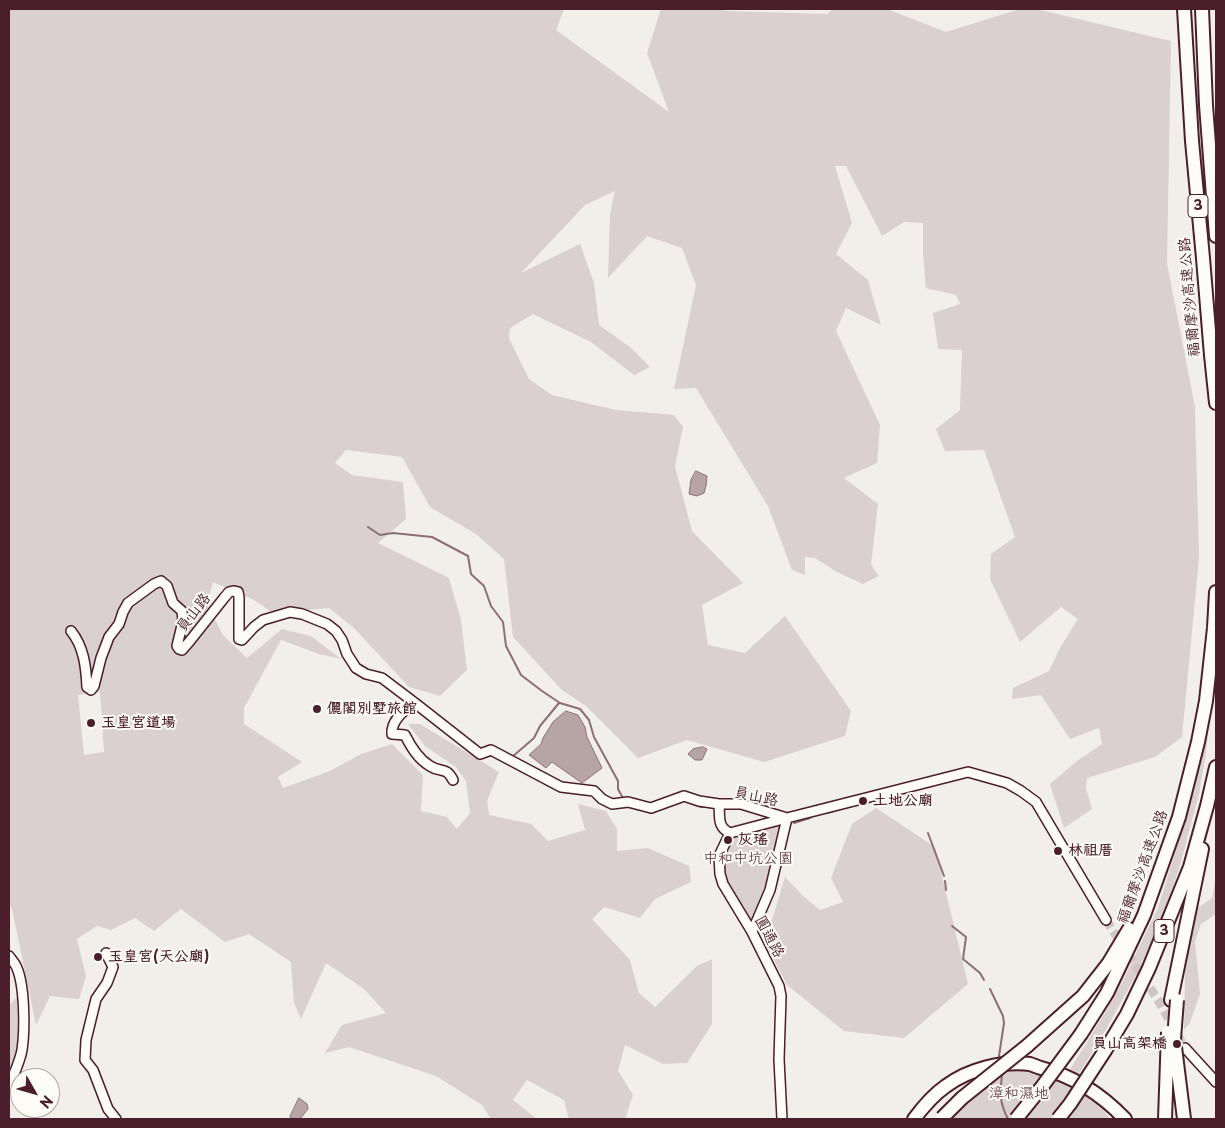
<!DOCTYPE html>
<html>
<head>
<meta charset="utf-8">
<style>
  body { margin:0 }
  #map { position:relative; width:1225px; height:1128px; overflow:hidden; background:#f2efeb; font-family:"Playpen Sans",sans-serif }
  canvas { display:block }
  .frame { position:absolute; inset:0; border:10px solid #4a1f2b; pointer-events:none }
  .north { position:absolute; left:10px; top:1068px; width:50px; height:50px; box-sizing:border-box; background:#fdfcf7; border:1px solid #b5a4a5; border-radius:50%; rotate:128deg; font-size:14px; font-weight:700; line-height:20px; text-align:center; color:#4a1f2b }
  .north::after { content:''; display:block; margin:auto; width:18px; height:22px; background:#4a1f2b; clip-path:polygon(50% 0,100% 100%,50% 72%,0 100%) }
</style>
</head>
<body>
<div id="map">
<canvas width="1225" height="1128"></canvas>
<div class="frame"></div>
<div class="north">N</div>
</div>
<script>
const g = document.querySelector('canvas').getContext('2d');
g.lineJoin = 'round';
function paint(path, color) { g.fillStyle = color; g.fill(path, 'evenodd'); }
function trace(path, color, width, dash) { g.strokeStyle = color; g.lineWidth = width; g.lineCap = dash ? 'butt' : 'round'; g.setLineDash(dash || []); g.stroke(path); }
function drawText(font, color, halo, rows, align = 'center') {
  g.font = font + ' "Playpen Sans","LXGW WenKai TC",sans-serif'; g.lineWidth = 4; g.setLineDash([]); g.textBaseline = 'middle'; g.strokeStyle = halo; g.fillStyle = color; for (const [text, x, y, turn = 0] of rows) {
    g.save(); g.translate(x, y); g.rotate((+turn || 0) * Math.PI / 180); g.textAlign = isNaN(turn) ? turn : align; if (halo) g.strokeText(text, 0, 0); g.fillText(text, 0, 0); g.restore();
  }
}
const green = new Path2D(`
  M9,9H564L556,30L669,112L647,53L661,9H723V10L725,11L828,14L832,9H887L946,32L1020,9H1036L1171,41L1167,263L1195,407L1199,558L1182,737L1155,757L1087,778L1086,788L1092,809L1064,828L1050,784L1077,761L1102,744L1099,728L1070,739L1041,695L1012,699L1013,688L1049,671L1061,646L1078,619L1061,607L1020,642L990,579L991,554L1015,537L984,450L945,451L936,429L960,410L962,350L938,349L933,313L960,304L956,295L926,288L923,253V223L904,222L882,236L846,166H835L852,223L836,254L868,280L881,325L846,308L836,331L880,425L877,463L844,478L878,504L871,565L879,576L863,584L837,572L815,558L805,557V575L792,570L768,506L696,388L674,389L696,285L682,248L647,236L608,278L610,214L615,191L585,205L521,273L580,244L594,283L599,325L630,347L650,367L634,375L591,342L533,314L510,328L509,338L529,379L552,395L616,410L674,415L683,427L675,466L692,531L743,583L702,605L708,645L745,653L785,616L851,711L845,736L764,762L687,740L638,758L586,706L562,690L513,637L504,559L476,534L430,507L402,457L346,450L335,463L352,475L403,482L406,519L378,543L449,578L461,620L467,670L440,696L409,687L354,628L329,608L273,613L254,600L213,582L207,604L223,635L247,658L282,629L311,636L341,659L319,654L281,640L244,708V724L302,762L278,777L283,788L330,771L361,754L392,744L423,775L421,811L447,817L457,829L470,813L466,781L456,767L425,746L408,724H420L499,772L487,801L489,815L531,824L548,841L585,830L578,804L606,811L617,829V851L648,848L689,866L691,882L655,899L640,918L604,907L592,919L630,960L639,993L655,1007L697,966L712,959V1024L687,1063L663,1064L625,1045L618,1071L633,1095L625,1119H569L564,1100L527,1080L513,1100L537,1119H491L482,1105L436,1076L349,1047L325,1053L342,1025L386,1013L364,989L326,963L301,1019L294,1003L291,962L249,934L225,942L181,909L154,931L135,918L111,930L97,926L77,939L86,976L79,999L50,996L36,1025L12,909L9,903ZM100,692L104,752L84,755L78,695Z
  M1213,687L1206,753L1199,794L1179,869L1168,901L1157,931L1133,981L1100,1040L1079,1074L1069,1071L1097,1026L1120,986L1158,908L1189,807L1200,760Z
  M876,808L935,847L968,984L904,1038L844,1031L787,985L765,943L785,877L802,895L820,910L843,902L831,878L852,824Z
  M783,823L766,888L752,923L726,883L722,861L725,839Z
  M1216,878V914L1201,924L1195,942L1200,994L1190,1023L1184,1030L1185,970L1196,909L1212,898Z
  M17,997L19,1050L9,1076V1005Z
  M1024,1068L1043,1072L1082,1090L1099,1104L1110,1119H947L997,1076L1010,1070Z`);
const water = new Path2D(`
  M696,471L707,476L706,486L704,493L697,496L689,494L691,480Z
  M566,711L578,715L585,727L587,737L602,768L582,783L552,762L546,768L529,755L541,744L543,738L553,722Z
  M703,747L707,749L702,760H695L688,754L693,749Z
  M299,1098L307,1104L308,1109L300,1119H292L290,1117Z`);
const stream = new Path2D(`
  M368,527L380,535L393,533L432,537L468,556L471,574L484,586L491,606L503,622L506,646L521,675L542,691L560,703L580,709L589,720L594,737L618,781V789L624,800
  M512,757L534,738L540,726L559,703
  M688,802L701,807H712
  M739,808L749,811
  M827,813L866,802
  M794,823L810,818
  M928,833L944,876
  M945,881L946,890
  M952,926L966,937L963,959L980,973L984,980
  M990,989L1003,1016L1004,1023L999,1056
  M1002,1074C1000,1094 999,1101 1008,1119`);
const minorTunnel = new Path2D(`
  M1106,920L1158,1000L1185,1048`);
const minor = new Path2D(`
  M71,631C84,647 86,667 87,687L91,690L94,686L101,658L109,637L119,624L123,612L128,603L154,584L161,581L167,586L173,603L182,611L183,621L177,646L179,649L182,650L189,642L224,598L229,592L233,591L238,592L239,597V639L242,640L254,627L263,620L290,612L302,614L327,624L336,631L342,640L347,654L356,668L366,674L382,678L415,703
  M453,780C446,766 440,773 430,766C418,759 411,747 405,735L392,734C391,720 404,710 415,703L480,754L491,750L561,787L594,791L602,799L612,804L628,802L651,808L684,796L699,801L719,804H741L787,818
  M719,804C720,817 717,827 730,833
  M752,932L770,890L787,818
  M106,953L113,967L107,983L96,999L86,1040L85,1060L93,1070L108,1109L116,1119
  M9,956C11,959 14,962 16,966C25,984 25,1030 22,1050C20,1062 13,1075 9,1087
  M1185,1048L1216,1082
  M782,1119L779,1059L781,996L779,986L752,932L723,884L720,874L719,856L730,833L787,818L968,772L1007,783L1021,791L1036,802L1106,920`);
const highway = new Path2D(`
  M1184,9L1192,141L1203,258L1211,355L1216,403
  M1202,9L1206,105L1216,236
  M1171,1000L1202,849
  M1081,1034L1107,993L1144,915L1179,817L1198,742L1206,701L1214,628L1216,592
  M1027,1046L1083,996L1108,964L1129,929
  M1106,1049L1127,1014L1149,968L1190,867L1207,806L1216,767
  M914,1119C923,1107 933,1095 946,1086C969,1069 1001,1061 1030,1064C1033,1065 1037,1067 1041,1068C1073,1076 1102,1095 1125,1119`);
const highwayBridge = new Path2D(`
  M1177,1000L1174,1039L1184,1119
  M942,1118L962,1098L1027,1046
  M1016,1119L1041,1088L1081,1034
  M1058,1119L1070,1104L1106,1049
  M1165,1119L1168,1032`);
const markers = [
  [317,709,5,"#4a1f2b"],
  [91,723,5,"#4a1f2b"],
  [863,801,5,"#4a1f2b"],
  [728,840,5,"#4a1f2b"],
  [1058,851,5,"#4a1f2b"],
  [98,957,5,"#4a1f2b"],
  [1177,1044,5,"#4a1f2b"]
];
const shields = [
  [1198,206,20],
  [1164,931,20]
];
const shieldNames = [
  ["3",1198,206],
  ["3",1164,931]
];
const streetNames = [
  ["福爾摩沙高速公路",1190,297,-95],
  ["員山路",194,613,-52],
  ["員山路",756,797,12],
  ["福爾摩沙高速公路",1143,867,-70],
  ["圓通路",769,937,62]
];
const poiNames = [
  ["儷閣別墅旅館",327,709],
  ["玉皇宮道場",101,723],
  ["土地公廟",873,801],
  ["灰瑤",738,840],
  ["林祖厝",1068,851],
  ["玉皇宮(天公廟)",108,957],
  ["員山高架橋",1167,1044,"right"]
];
const parkNames = [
  ["中和中坑公園",748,859],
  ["漳和濕地",1019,1094]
];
paint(green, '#d9d0cf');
paint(water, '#b7a5a6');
trace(water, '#8b6f75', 1);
trace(stream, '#8b6f75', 2);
trace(minorTunnel, '#d0c5c5', 9, [9, 4.5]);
trace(minor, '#4a1f2b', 12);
trace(highway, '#4a1f2b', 16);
trace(minor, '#fdfcf7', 9);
trace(highway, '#fdfcf7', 12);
trace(highwayBridge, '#4a1f2b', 16, []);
trace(highwayBridge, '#fdfcf7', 12);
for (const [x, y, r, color] of markers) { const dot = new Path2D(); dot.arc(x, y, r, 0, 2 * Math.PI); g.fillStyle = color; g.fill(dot); trace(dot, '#fdfcf7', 2); }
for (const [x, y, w] of shields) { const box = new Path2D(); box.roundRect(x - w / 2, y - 11.5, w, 23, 4); g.fillStyle = '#fdfcf7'; g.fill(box); trace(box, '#4a1f2b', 1); }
drawText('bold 14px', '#4a1f2b', null, shieldNames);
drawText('15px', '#4a1f2b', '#fdfcf7', streetNames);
drawText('bold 15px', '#4a1f2b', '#fdfcf7', poiNames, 'left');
drawText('15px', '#6e4b54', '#fdfcf7', parkNames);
</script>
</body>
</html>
